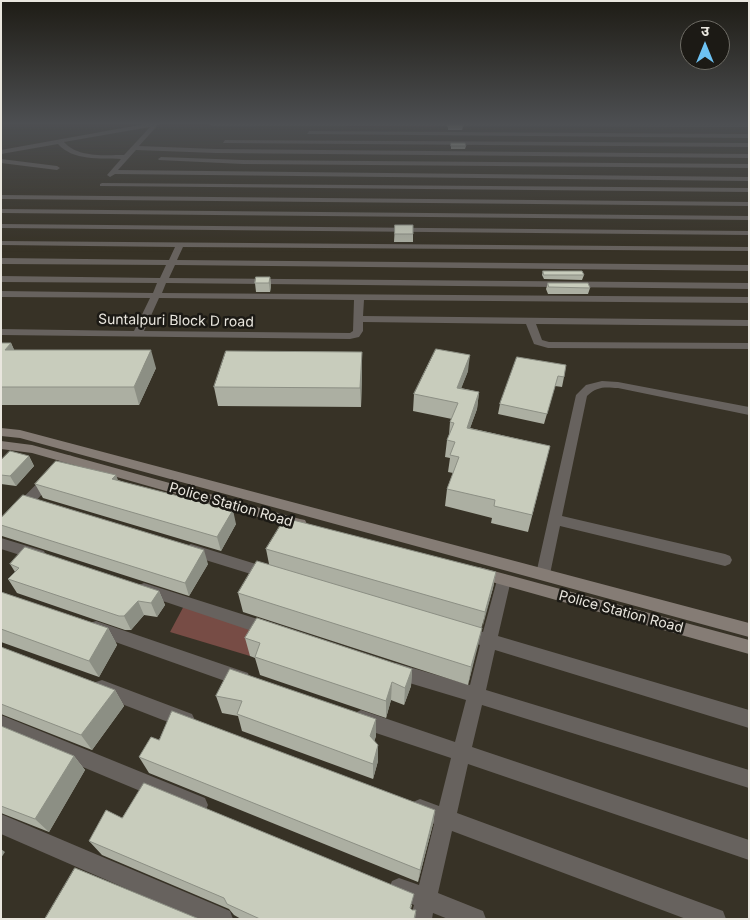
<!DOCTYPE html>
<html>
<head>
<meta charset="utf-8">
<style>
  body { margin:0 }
  #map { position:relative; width:750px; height:920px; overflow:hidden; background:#373226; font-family:Inter,"Noto Sans Devanagari",sans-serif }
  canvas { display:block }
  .frame { position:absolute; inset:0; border:2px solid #e9e6de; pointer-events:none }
  .north { position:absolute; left:680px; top:20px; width:50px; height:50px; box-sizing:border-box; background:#1c1a15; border:1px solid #6e6c65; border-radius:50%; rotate:0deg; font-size:14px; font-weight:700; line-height:20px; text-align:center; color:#e9e6de }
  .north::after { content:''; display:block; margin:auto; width:18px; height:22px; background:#6dc2f3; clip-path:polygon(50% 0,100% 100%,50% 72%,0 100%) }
</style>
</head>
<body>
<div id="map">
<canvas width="750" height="920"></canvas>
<div class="frame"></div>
<div class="north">उ</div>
</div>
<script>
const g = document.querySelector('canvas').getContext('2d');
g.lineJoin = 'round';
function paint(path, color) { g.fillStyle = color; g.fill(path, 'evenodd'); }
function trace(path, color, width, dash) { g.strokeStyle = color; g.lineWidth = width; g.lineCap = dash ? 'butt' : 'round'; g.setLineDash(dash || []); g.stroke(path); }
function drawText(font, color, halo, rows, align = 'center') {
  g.font = font + ' Inter,sans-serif'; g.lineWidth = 5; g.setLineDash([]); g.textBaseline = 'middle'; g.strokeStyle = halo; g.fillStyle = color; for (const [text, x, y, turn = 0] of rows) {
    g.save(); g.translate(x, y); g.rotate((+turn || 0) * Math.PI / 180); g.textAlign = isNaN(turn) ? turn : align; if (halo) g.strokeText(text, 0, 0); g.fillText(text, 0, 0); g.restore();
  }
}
const green = new Path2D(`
  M186,602L256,625L257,641L250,656L170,632Z`);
const street = new Path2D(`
  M150,123H164L158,125L139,146L216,149L749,154V158L216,153L136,150L118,170L749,177V181L115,174L110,177L107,175L121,159C100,158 73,161 58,144L1,154V150ZM150,127L124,155C105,155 78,158 64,142Z
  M749,123V127L212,126L209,124Z
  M309,131L749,134V138L307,134Z
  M225,140L749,143V147L223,143Z
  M161,157L243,160L749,164V168L243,164L159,160L158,159Z
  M1,159L57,166L60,168L57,170L1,163Z
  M102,183L749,188V192L100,186V184Z
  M1,195L749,202V206L1,199Z
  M1,209L749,216V220L1,213Z
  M1,224L749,231V235L1,228Z
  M1,241L749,247V251L183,247L177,260L749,265V271L175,265L169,278L749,283V289L166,283L162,293L749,297V303L364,300L363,316L749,320V326L536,324L542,340L549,342L749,343V349L548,348L534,344L526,324L363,322V331L359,337L350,339L1,335V329L134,331L150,298L1,297V291L153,293L157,283L1,282V276L160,278L166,265L1,264V258L169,260L175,247L1,245ZM159,298L354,300L353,331L350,333L144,331Z
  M602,381L618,382L749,407V415L618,388C605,387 597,386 587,396L562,516L725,554L730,556L732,560L730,564L725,566L560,526L550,574L548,578L543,580L538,578L536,574L576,395L586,385Z
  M68,455L72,456L74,459L72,462L6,533L1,534V520L64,456Z
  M1,538L44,551L46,555L44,559L39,561L1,549Z
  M191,544L272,569L274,573L272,577L267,579L186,554L184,550L186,546Z
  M504,574L509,576L511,580L498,636L749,710V728L495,650L486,690L749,770V788L482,705L472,747L749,840V860L468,764L457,813L715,908L723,911L726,919H686L452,831L438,893L483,911L486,919H448L433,913L432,919H410L414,905L392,895L389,888L392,881L399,878L419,885L434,824L413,816L410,809L413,802L420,799L439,806L451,758L361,728L355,725L352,719L355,713L361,710L455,742L466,700L396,679L390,676L388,671L390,666L396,663L470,685L480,645L458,638L456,633L458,628L464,626L483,632L497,580L499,576Z
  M144,583L270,623L276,625L278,630L276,635L270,637L139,593L136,589L139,585Z
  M96,621L242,671L248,673L250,679L248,685L242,687L90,633L88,628L90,623Z
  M102,680L192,714L195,720L192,726L186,729L96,694L93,688L96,682Z
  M1,715L205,798L208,805L205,812L198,815L1,733Z
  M1,814L230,911L233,919H196L1,834Z`);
const secondary = new Path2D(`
  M1,428L20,430L749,623V637L20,438L1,436Z
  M1,441L32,445L300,519L305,520L307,524L305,528L300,529L32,453L1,449Z
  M479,567L749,640V654L474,577L472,573L474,569Z`);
const wall = new Path2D(`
  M448,127H463L462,130H448Z
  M451,143L466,146L465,149H451Z
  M395,225H413V242H394Z
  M543,271L584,275L582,280L544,279L542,275Z
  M270,277L271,286L270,292H256L255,283Z
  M548,283L590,288L588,294H548L546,289Z
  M1,343H11L14,350L156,368L139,405H1Z
  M517,357L564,377L562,387L555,386L544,424L498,414L500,404Z
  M362,371L361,407L218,406L214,387Z
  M468,371L461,388L479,392L477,409L470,428L550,446L528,532L491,523L492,518L445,506L447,489L453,473L448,472L450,458L445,457L447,440L449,435L450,422L452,419L413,411L414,394Z
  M29,456L34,466L16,486L1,484V460Z
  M118,480L236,524L221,551L43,498L35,484Z
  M1,518L208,564L189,596L2,536L1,535Z
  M266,549L496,572L493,588L481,629L468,685L243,612L238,593L269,564Z
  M10,564L159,591L165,605L157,617L144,615L131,630H125L17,593L8,579L15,572Z
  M1,592L108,628L117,645L99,677L1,642Z
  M245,638L412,669L411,686L404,705L391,700L386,718L260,675L255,658L250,656Z
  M1,647L115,690L124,706L92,750L1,714Z
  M230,669L376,736L374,741L378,761L373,779L242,731L238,716L222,713L216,696Z
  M1,726L74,756L85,770L49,832L1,813Z
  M159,740L435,810L433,824L418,882L149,773L139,757Z
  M122,818L412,905L411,909L412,910H416L415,919H241L234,915L229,909L102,855L89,841Z`);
const shadedWall = new Path2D(`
  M270,277L271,286L270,292L269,283Z
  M11,343L19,360L5,350Z
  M151,350L156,368L139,405L134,387Z
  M362,352V371L361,407L360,388Z
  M470,355L468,371L456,402L457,388Z
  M479,392L477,409L464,445L467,428Z
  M29,456L34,466L16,486L10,476Z
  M116,475L122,490L112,479Z
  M233,510L236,524L221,551L217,537Z
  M204,550L208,564L189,596L185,583Z
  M496,572L493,588L482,629L485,612Z
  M159,591L165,605L157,617L151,603Z
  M138,601L144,615L131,630L124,616Z
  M108,628L117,645L99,677L89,661Z
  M482,628L478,646L468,685L471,667Z
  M412,669L411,686L404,705L405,688Z
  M392,682L391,700L386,718V701Z
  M115,690L124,706L92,750L81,735Z
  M376,719V736L371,753L370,736Z
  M378,745V761L373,779V764Z
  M74,756L85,770L49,832L35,819Z
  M435,810L433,824L418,882L420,870Z
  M1,849L5,852L1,858Z`);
const building = new Path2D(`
  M448,125H463V127H448Z
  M451,143H465L466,146H451Z
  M395,225H413V234H395Z
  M543,271H582L584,275H544Z
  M256,277H270L269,283H255Z
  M548,283H588L590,288L549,287Z
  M1,343H11L5,350H151L134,387H1Z
  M436,349L470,355L457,388L479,392L467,428L550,446L532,515L494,506L495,500L447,489L459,457L450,455L455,442L447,440L454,423L450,422L458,403L414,394Z
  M226,351L362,352L360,388L214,387Z
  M517,357L566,365L564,377L558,376L547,414L500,404Z
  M10,451L29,456L10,476L1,475V460Z
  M56,461L116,475L112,479L233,510L217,537L35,484Z
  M23,495L204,550L185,583L1,525V518Z
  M285,518L496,572L485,612L266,549Z
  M25,547L159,591L151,603L138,601L124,616H119L8,579L19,568L10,564Z
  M257,561L482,628L471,667L238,593Z
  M1,592L108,628L89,661L1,629Z
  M257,618L412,669L405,688L392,682L386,701L255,657L260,643L245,638Z
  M1,647L115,690L81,735L1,704Z
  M230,669L376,719L370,736L378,745L373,764L237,714L242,701L216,696Z
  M172,711L435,810L420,870L139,757L151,737L159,740Z
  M1,726L74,756L35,819L1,806Z
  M144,783L414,894L410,908L412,910H416L414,919H260L227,904L224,898L89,841L106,810L122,818Z
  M75,868L199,919H45Z`);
const streetNames = [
  ["Suntalpuri Block D road",176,321,1],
  ["Police Station Road",231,505,16],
  ["Police Station Road",621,612,15]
];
paint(green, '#774c45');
paint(street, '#67625e');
paint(secondary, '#857c75');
paint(wall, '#acafa2');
paint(shadedWall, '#8c8f84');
paint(building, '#c8ccbc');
trace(building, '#8c8f84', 1);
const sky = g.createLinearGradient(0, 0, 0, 252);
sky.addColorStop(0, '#1e1c15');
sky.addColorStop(0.49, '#4d4f52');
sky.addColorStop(1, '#4d4f5200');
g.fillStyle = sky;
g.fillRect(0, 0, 750, 252);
drawText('14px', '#e9e6de', '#1c1a15', streetNames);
</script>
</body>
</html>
